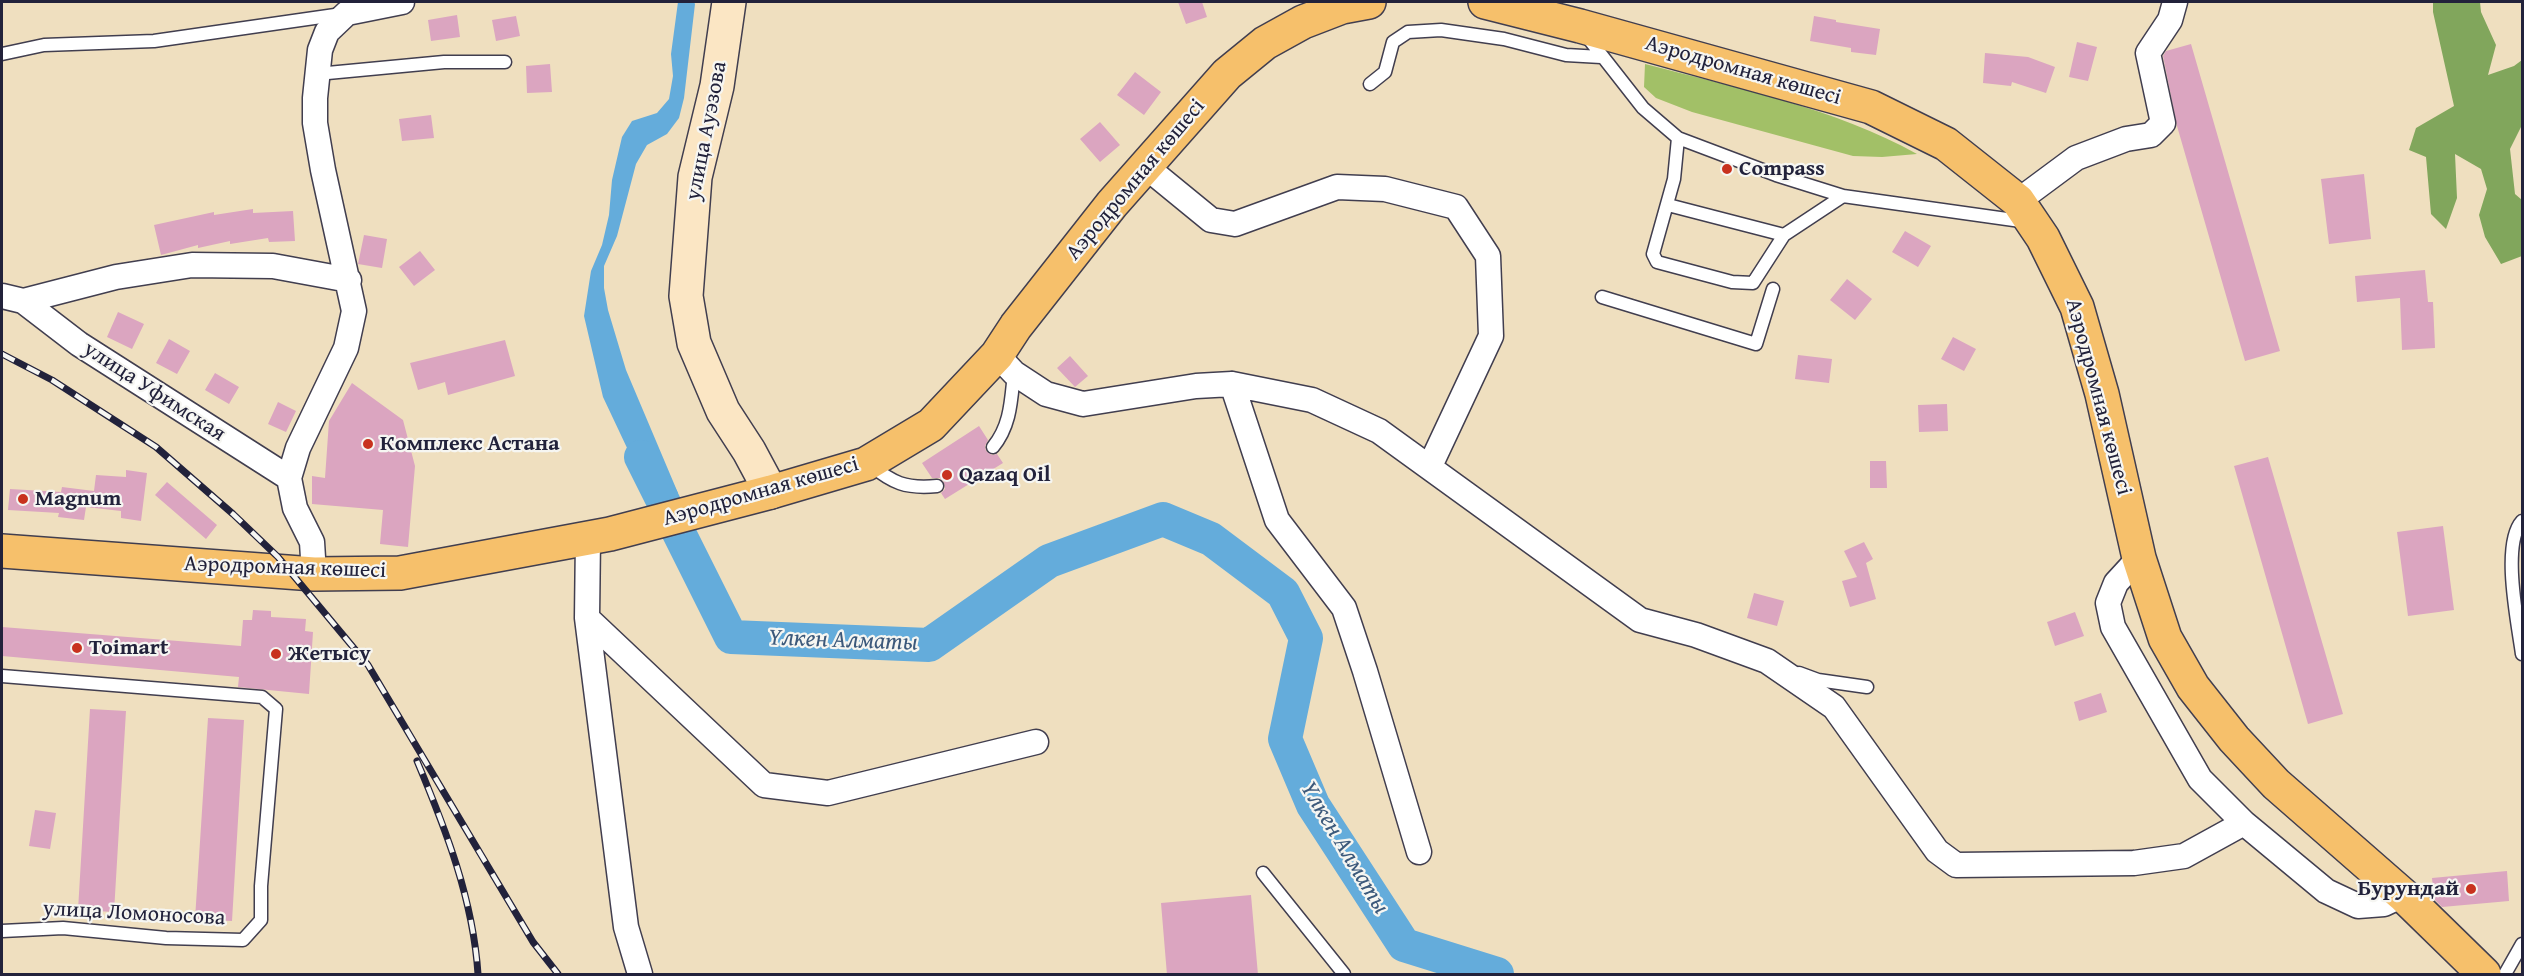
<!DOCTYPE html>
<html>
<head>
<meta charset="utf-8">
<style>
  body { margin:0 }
  #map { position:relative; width:2524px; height:976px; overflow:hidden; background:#efdfbf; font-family:"Gentium Book Plus",serif }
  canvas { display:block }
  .frame { position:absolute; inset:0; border:3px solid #22223b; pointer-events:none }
</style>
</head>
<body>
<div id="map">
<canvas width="2524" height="976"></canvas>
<div class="frame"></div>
</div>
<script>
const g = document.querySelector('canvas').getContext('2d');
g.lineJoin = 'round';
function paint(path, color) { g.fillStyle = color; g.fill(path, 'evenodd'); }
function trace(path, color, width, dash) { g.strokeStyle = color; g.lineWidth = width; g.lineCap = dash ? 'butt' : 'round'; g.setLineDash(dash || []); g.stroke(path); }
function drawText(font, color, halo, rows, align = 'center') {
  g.font = font + ' "Gentium Book Plus",serif'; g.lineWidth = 4.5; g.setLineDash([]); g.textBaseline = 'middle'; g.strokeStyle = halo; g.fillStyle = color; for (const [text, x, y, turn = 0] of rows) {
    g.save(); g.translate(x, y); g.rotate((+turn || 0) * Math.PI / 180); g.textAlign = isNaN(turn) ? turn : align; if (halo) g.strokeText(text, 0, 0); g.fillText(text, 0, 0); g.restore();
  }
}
const green = new Path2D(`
  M1645,64C1734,87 1837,109 1917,154L1882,157L1853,156L1692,112L1656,98L1644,87Z`);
const forest = new Path2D(`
  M2433,2H2480L2481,12L2496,45L2488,75L2514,66L2522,60V125L2510,149L2515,194L2522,200V256L2501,264L2485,237L2479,215L2487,189L2481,169L2455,154L2457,198L2446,229L2431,214L2426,157L2409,150L2416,128L2454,106L2433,12Z`);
const water = new Path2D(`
  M678,2H694L695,4L684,98L679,118L667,134L647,145L636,164L617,236L604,266V288L608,310L626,370L678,493L653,503L603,397L584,316L591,271L602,245L609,215L612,180L622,137L632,121L657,113L669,99L673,76L671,54Z`);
const river = new Path2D(`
  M641,457L731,637L929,645L1049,561L1163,519L1211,539L1283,593L1306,638L1285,739L1313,805L1404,945L1497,974`);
const building = new Path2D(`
  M1178,2H1202L1207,17L1186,24Z
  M457,15L460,37L431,41L428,20Z
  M516,16L520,36L496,41L492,20Z
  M1814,16L1836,20V22L1880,29L1876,55L1851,52V48L1810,41Z
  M2077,42L2097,47L2088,81L2069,77Z
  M2191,44L2280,351L2245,361L2177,126L2163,56L2166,51Z
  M1985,53L2028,57L2055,67L2046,93L2012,82L2011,86L1983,83Z
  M550,64L552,92L527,93L526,66Z
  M1135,72L1161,92L1144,115L1117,95Z
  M431,115L434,138L402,141L399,119Z
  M1100,122L1120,145L1100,162L1080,139Z
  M2364,174L2371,239L2329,244L2321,179Z
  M253,209V213L293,211L295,241L269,242L268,238L230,244V241L198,248V245L161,255L154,225L214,212V215Z
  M1905,231L1931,246L1918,267L1892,252Z
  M364,235L387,239L382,268L358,264Z
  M420,251L435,270L414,286L399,267Z
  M2425,270L2428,302H2433L2435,348L2402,350L2400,298L2357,302L2355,276Z
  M1847,279L1872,299L1855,320L1830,300Z
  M118,312L144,324L132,349L107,337Z
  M1953,337L1976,349L1964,371L1941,359Z
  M169,339L190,351L177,374L156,363Z
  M505,340L515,376L448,395L445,382L418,390L410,363Z
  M1798,355L1832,359L1829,383L1795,379Z
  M1070,356L1088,376L1075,387L1057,368Z
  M215,373L239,387L229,404L205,390Z
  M352,383L403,420L415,466L408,547L380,544L383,510L312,504V476L325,478L329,421Z
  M278,402L296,411L286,432L268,424Z
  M1947,404L1948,431L1919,432L1918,405Z
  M979,426L988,440L985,446L986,451L992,455L997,454L1003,463L945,499L941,493L945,489L944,482L940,478H932L922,463Z
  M2268,457L2343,714L2308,724L2234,466Z
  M1870,461H1886L1887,488H1870Z
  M126,470L147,473L141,521L121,518V511L86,507L84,520L58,517L59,513L8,510L10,489L61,492L62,487L94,491L96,475L126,477Z
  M167,482L217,525L206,539L155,495Z
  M2443,526L2454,610L2408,616L2397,532Z
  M1864,542L1873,559L1866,563L1876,599L1850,607L1842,581L1857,577L1844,551Z
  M1754,593L1784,601L1777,626L1747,618Z
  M253,610L271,611V617L306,619L305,631L313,632L309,694L238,687L239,677L2,656V627L241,646L243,620H252Z
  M2075,612L2084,636L2055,646L2047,622Z
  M2101,693L2107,712L2079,721L2074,702Z
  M90,709L126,711L114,912L78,910Z
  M208,718L244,720L232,921L195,919Z
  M35,810L56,813L50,849L29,846Z
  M2507,871L2509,901L2442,907L2434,899L2432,878Z
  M1251,895L1258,975H1167L1161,903Z`);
const service = new Path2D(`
  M1585,34L1643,108L1678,138L1776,175L1843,196L2028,222
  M2,54L44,45L154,41L342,14
  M317,74L444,62H505
  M1370,84L1385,72L1393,42L1408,32L1441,30L1504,39L1566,55L1601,57
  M1678,138L1674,179L1653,254L1657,262L1732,282L1753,283L1784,235L1843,196
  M1668,205L1784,235
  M1602,297L1756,344L1773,289
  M993,447C1011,425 1011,400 1014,373
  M869,464C893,483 905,489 937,486
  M2522,521C2501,544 2518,624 2522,654
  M1799,673L1818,680L1867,687
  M2,676L262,697L276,709L261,886V920L243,940L166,938L63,928L2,931
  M1263,873L1344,974
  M2505,974L2522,944`);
const minor = new Path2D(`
  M1145,166L1211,220L1235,224L1337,187L1385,189L1456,207L1488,256L1491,336L1430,466
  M2018,201L2076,158L2126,139L2151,135L2163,123L2148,53L2170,20L2175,2
  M2,296L23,301L116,277L192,265L273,266L349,280
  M23,301L79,344L289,478
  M997,355L1014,373L1046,394L1083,404L1196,386L1232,384L1312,400L1379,431L1640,620L1696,635L1767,661L1834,707L1937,851L1956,865L2134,863L2184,856L2244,823
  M1232,384L1277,520L1344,608L1365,671L1419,852
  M588,538L587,618L626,927L640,974
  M2139,558L2116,583L2108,603L2113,627L2200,779L2244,823L2326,891L2358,906L2384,904L2403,895
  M314,574L312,542L295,508L289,478L298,448L346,348L354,311L323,170L315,123V98L320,50L327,32L347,13L402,2
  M587,618L764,785L828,793L1036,742`);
const secondary = new Path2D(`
  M729,2L717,86L695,177L686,296L694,343L723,411L749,451L771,492`);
const primary = new Path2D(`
  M1485,2L1580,26L1871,107L1946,144L2018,201L2043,238L2077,307L2102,394L2139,558L2165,638L2193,687L2234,739L2276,784L2403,895L2484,974
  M2,551L314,574L400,573L610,534L771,492L866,464L931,425L997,355L1016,326L1112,204L1227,74L1265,43L1303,22L1342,7L1369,2`);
const rail = new Path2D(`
  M2,354L52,380L156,447L233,514L278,557L368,665L533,942L558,974
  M417,761C446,830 473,899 478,974`);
const markers = [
  [1727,169,6,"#c8321e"],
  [368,444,6,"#c8321e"],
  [947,475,6,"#c8321e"],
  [23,499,6,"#c8321e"],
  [77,648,6,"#c8321e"],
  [276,654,6,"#c8321e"],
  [2471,889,6,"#c8321e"]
];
const streetNames = [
  ["Аэродромная көшесі",1743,71,16],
  ["улица Ауэзова",707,131,-79],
  ["Аэродромная көшесі",1136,180,-50],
  ["улица Уфимская",154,392,33],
  ["Аэродромная көшесі",2098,397,75],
  ["Аэродромная көшесі",761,492,-16],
  ["Аэродромная көшесі",285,568,2],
  ["улица Ломоносова",134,914,3]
];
const poiNames = [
  ["Compass",1739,169],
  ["Комплекс Астана",380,444],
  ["Qazaq Oil",959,475],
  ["Magnum",35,499],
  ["Toimart",89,648],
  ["Жетысу",288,654],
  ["Бурундай",2459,889,"right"]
];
const waterNames = [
  ["Үлкен Алматы",843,641,2],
  ["Үлкен Алматы",1344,848,59]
];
paint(green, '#a2c067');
paint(forest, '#81a65c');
paint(water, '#64acdb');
trace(river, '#64acdb', 34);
paint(building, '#dba5c0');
trace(service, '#413e4f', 15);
trace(minor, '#413e4f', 27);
trace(secondary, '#413e4f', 36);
trace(primary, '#413e4f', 36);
trace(service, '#fff', 12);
trace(minor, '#fff', 24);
trace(secondary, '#fbe6c4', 33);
trace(primary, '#f6c06b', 33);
trace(rail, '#22223b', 7);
trace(rail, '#f6f6f2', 4.5, [14]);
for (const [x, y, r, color] of markers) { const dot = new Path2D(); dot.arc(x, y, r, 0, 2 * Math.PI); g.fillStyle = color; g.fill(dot); trace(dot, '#f6f6f2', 2); }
drawText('22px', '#22223b', '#f6f6f2', streetNames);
drawText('bold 22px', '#22223b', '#f6f6f2', poiNames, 'left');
drawText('italic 24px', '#3c597b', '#f6f6f2', waterNames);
</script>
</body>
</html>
